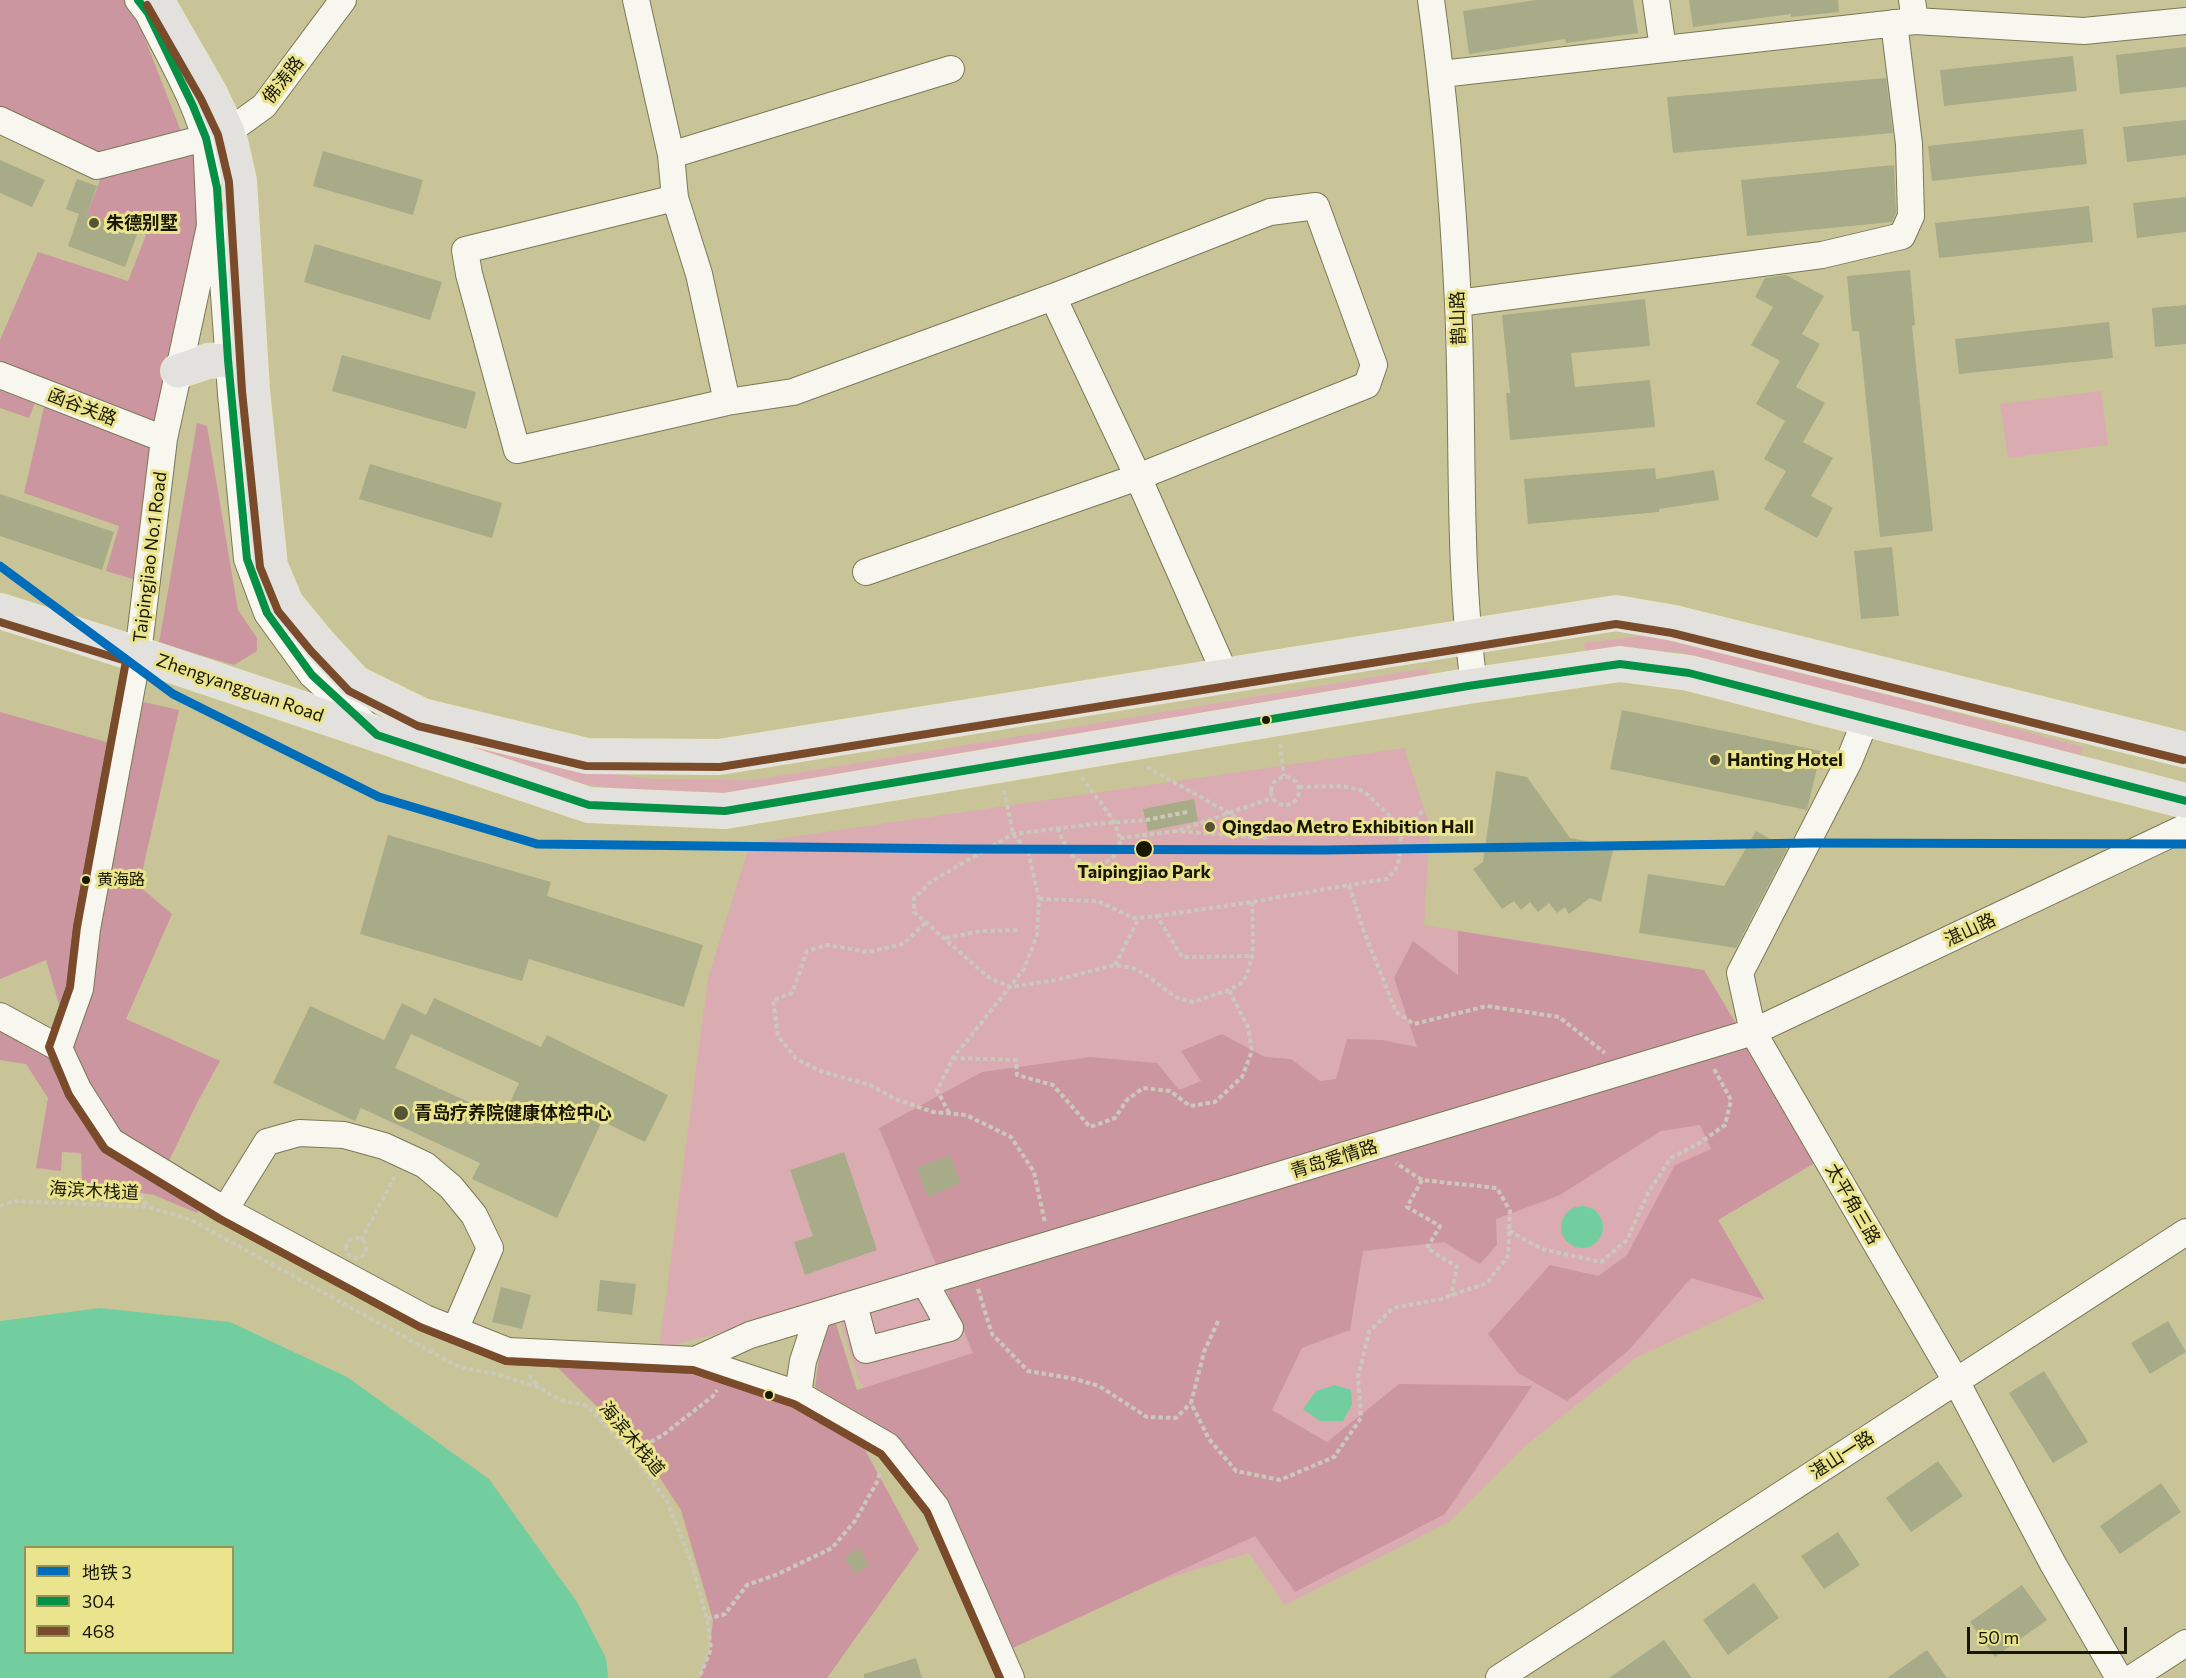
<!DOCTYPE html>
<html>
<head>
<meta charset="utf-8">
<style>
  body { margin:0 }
  #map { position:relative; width:2186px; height:1678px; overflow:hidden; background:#c8c497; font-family:Commissioner,"Noto Sans SC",sans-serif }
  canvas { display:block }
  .legend { position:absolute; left:24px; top:1546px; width:210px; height:108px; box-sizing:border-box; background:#eae48e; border:2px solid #979255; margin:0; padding:8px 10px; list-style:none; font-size:18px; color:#1a1700 }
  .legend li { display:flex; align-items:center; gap:12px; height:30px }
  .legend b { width:30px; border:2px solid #979255 }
  .scale { position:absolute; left:1967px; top:1627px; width:160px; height:27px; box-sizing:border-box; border:3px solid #1a1700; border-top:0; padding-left:8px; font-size:18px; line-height:21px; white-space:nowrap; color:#1a1700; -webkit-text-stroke:4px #eae48e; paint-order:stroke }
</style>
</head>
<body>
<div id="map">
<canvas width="2186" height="1678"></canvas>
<ul class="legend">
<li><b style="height:8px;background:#006dbb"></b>地铁 3</li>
<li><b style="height:8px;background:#049145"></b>304</li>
<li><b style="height:8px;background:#7a4b2a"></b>468</li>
</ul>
<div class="scale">50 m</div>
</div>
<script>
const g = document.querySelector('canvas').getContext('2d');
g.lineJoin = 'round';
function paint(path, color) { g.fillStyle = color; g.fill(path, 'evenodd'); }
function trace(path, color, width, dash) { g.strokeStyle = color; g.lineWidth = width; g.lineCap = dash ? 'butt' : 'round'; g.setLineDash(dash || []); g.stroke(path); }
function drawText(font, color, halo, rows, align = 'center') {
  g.font = font + ' Commissioner,"Noto Sans SC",sans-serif'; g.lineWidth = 6; g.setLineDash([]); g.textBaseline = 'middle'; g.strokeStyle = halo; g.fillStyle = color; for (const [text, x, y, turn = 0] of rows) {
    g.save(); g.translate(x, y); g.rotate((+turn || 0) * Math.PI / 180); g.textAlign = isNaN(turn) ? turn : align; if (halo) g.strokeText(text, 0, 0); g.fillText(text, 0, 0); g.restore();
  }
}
const green = new Path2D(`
  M2101,391L2108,445L2008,458L2000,404Z
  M1641,636L1683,639L2083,747L2078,762L1754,671L1679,652L1640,651L1586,655L1584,643Z
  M1427,668L1431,681L757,794L650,793L547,779L472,758L475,744L551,765L651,779L754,780Z
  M1404,748L1430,826L1424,925L1704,970L1818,1161L1718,1220L1764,1299L1637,1357L1526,1445L1449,1522L1285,1605L1249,1553L1014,1626L922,1442L859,1382L841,1324L838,1301L659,1349L708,978L750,843Z`);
const forest = new Path2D(`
  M0,0H125L136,16L184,139L95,156L0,111Z
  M195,153L203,237L159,428L0,364V340L38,252L128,281L146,235L87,214L102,175Z
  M0,383L37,397L29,418L0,408Z
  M45,403L151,444L133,579L106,571L119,526L24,493Z
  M197,423L207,426L238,610L257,638V651L234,665L159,643Z
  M143,702L179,710L139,886L172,914L126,1019L220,1061L197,1103L165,1169L114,1134L83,1086L46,960L0,979V712L128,748Z
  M1458,931L1704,970L1818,1161L1718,1220L1764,1299L1691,1278L1629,1350L1567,1401L1518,1373L1488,1334L1550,1265L1598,1276L1627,1255L1675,1165L1711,1149L1700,1125L1661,1131L1560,1195L1496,1219L1497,1245L1480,1264L1444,1242L1363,1251L1350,1330L1302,1348L1272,1410L1327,1442L1399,1384L1532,1386L1445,1514L1295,1592L1255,1536L1013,1648L948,1508L901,1443L815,1387L823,1327L835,1321L857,1390L973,1353L879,1128L982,1072L1090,1057L1157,1063L1179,1090L1201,1081L1181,1051L1222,1034L1265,1057L1291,1059L1320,1081L1336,1079L1347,1039L1382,1040L1417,1047L1394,978L1413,941L1458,975Z
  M0,1022L55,1051L104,1141L202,1203L197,1213L154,1195L82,1183L81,1153L62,1152L61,1171L36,1168L48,1098L26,1064L0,1060Z
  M555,1365L692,1374L799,1408L864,1448L919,1549L827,1678H700L709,1653L713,1620L681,1510L642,1451Z`);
const water = new Path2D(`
  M1561 1227a21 21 0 1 1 42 0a21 21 0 1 1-42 0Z
  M100,1308L230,1322L347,1377L489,1479L577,1602L606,1658L608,1678H0V1321ZM26,1548H232V1652H26Z
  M1335,1385L1351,1390L1352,1404L1343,1421H1320L1303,1409L1316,1391Z`);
const building = new Path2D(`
  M1536,0H1633L1638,33L1566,43L1565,39L1469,54L1463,11Z
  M1689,0H1838L1839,12L1791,17V14L1693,27Z
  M2186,47V87L2120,94L2116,55Z
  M2073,56L2077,91L1944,106L1940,70Z
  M1886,78L1893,133L1673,153L1667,97Z
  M2186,120V155L2127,162L2123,127Z
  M2083,129L2087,164L1932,181L1928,146Z
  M323,151L423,180L413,215L313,186Z
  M0,160L45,180L32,207L0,193Z
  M1894,165L1896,213L1892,222L1747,236L1741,180Z
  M77,179L97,186L87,214L138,232L125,267L68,246L79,214L66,209Z
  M2186,197V232L2137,238L2133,203Z
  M2089,206L2093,242L1939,258L1935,223Z
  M315,244L442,282L430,320L304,282Z
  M1910,270L1915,325L1912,326L1933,531L1880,537L1859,331H1852L1847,276Z
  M1786,275L1824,296L1802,334L1820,344L1796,387L1825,403L1803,442L1833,458L1811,496L1833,508L1817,538L1764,509L1786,471L1764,459L1785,421L1756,404L1780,361L1751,345L1773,307L1755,297L1765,278Z
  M1645,299L1650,346L1571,353L1575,387L1650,380L1655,427L1510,440L1506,393H1510L1502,315Z
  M2186,305V344L2155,347L2152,308Z
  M2109,322L2113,358L1959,374L1955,339Z
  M342,355L476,392L466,429L332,391Z
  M370,464L502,503L492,538L359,499Z
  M1655,468L1656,479L1714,470L1719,500L1659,509V512L1528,524L1524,479Z
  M0,494L114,532L102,570L0,536Z
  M1892,547L1899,616L1861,619L1854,551Z
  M1622,710L1821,751L1807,810L1610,769Z
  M1496,771L1527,777L1570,838L1614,846L1601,902L1590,898L1569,914L1565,907L1557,913L1549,903L1538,912L1530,902L1521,910L1514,901L1502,909L1473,869L1483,862Z
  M1194,799L1198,821L1148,831L1143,809Z
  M1756,831L1787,849L1736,948L1639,933L1648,874L1724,886Z
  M388,835L551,882L547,896L703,945L684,1007L529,959L522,981L360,934Z
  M434,998L541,1047L547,1035L668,1095L645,1142L602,1121L557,1218L472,1179L480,1163L361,1108L355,1121L273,1083L310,1006L384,1040L402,1003L426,1015ZM411,1034L519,1083L503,1118L395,1068Z
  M844,1152L877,1250L805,1275L794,1242L813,1236L790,1170Z
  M949,1155L961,1183L928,1197L916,1168Z
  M600,1280L636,1284L632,1315L597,1311Z
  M501,1287L531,1295L522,1329L492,1322Z
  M2168,1321L2186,1352L2150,1374L2131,1343Z
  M2044,1371L2088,1442L2053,1463L2009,1393Z
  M1938,1461L1963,1496L1911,1532L1886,1498Z
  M2161,1483L2181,1512L2120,1554L2100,1526Z
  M1838,1532L1860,1565L1824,1589L1801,1556Z
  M859,1548L869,1565L855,1574L845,1557Z
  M1754,1583L1779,1618L1728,1655L1703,1620Z
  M2022,1585L2047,1620L1995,1657L1970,1622Z
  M1664,1640L1692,1678H1609Z
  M1927,1650L1947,1678H1887Z
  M916,1658L922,1678H864V1674Z`);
const path = new Path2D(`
  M1280,744L1284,776
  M1147,767L1229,813L1265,838L1177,831
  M1271 791a14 14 0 1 1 28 0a14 14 0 1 1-28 0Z
  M1299,787L1342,786L1364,791L1402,828L1398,866L1387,879L1349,885
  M1187,812L1146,820L1095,824L1013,834L932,881L914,898V912L988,977L1010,987L1056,980L1115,965L1133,968L1148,976L1175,997L1193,1002L1229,990L1240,984L1247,975L1252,956L1253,938L1252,902
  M1057,828C1062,838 1066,849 1074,857C1092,874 1124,861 1119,836C1115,816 1092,793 1081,777
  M1402,828L1417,818L1424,808
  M1120,838L1177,831L1272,798
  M1039,899L1098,901L1133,918L1157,916L1182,957L1252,956
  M1157,916L1252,902L1349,885L1363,929L1396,1012L1414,1024L1487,1006L1559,1017L1605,1053
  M925,923L903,944L868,952L827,945L807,951L792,993L773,1000L778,1036L796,1059L823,1072L870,1085L895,1099L933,1112L966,1115L1011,1137L1034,1172L1045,1223
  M946,938L981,931L1018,930
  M1115,965L1139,918
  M953,1058L1016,1060L1017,1075L1053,1085L1090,1127L1115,1118L1127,1100L1143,1088L1170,1091L1190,1106L1215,1102L1242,1077L1252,1051L1248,1027L1229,990
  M949,1113L937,1090L953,1058L1024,969L1037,935L1039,899L1028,851L1013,834L1004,789
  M1422,1180L1407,1207L1440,1226L1427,1248L1457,1267L1451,1296
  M133,1182L147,1206
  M0,1206L14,1201L147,1207L189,1219L459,1367L497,1374L540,1388L560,1400L587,1406L631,1453L668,1503L692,1564L707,1619L711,1649L699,1678
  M1509,1231L1542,1249L1601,1262L1627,1240L1648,1193L1671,1158L1701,1142L1725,1125L1731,1100L1713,1067
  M346 1248a10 10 0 1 1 20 0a10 10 0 1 1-20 0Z
  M361,1240L396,1174
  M978,1289L992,1334L1028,1371L1075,1379L1099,1386L1147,1417L1176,1418L1191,1403
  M1218,1321L1204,1352L1191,1403L1209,1439L1236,1471L1280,1480L1334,1457L1361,1418L1358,1377L1369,1332L1393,1308L1441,1299L1487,1283L1508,1256L1510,1211L1497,1188L1422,1180L1396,1163
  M529,1375L539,1388
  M631,1453L663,1435L713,1396L717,1390
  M707,1619L725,1614L747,1585L778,1574L832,1548L855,1521L877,1482L880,1472`);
const minor = new Path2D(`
  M138,0L148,13C170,58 199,105 209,154
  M636,0L671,155L675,198L699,274L727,402
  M1431,0C1445,100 1453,202 1458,303C1464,430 1457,559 1474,685
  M1656,0L1663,49
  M1915,21L2084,31L2186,21
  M1441,74L1915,21L1912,0
  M0,120L97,166L228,132L264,106L343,0
  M206,138L210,226L164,439L138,654L87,929L80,989L59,1048L78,1089L111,1141L225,1210L425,1318L508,1351L695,1360L798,1394L888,1446L936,1507L1011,1678
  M671,155L951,69
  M675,198L465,250L469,274L517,450L727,402L793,392L1053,297L1270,212L1316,206L1374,365L1367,385L1138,477L866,572
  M219,223L231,394L247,559L267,613L312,675L371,729
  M1053,297L1138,477L1226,676
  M1458,303L1822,255L1902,236L1911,216L1909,144L1894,23
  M0,375L164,439
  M1866,719L1849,761L1740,973L1753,1032L1956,1381L2053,1564L2119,1678
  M0,1016L59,1048
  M225,1210L267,1142L299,1133L344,1135L384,1146L425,1165L451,1187L474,1215L490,1248L455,1330
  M854,1304L866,1350L950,1328L925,1283
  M695,1360L750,1335L1753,1032L2186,827
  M798,1394L803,1361L818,1315
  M1499,1678L2186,1232
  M2132,1678L2186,1643`);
const major = new Path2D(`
  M156,0L210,94L228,132L239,181L252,390L270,566L286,604L319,644L355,683L422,716L587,756L719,757L1616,613L1674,623L2186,750
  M178,371L208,361L250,359
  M0,611L159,661L589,805L725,811L1468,686L1620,664L1689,673L2186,801`);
const bus1 = new Path2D(`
  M138,0L148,13L193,106L206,138L217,188L228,360L247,559L267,613L312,675L377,735L589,805L725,811L1468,686L1620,664L1689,673L2186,801`);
const bus2 = new Path2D(`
  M147,5L201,99L218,135L229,182L242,391L260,567L278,611L311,651L349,691L418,726L586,766L720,767L1616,624L1672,633L2183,760
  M0,622L126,661L77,927L70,987L49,1047L69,1095L105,1149L220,1219L420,1327L506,1361L693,1370L794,1404L881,1454L927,1512L1000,1678`);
const metro1 = new Path2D(`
  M0,566L173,694L379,797L537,844L965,849L1324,850L1812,843L2186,844`);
const markers = [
  [94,223,6,"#575435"],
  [1266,720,5,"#1a1700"],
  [1715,760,6,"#575435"],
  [1210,827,6,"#575435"],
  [1144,849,9,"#1a1700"],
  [86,880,5,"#1a1700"],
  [401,1113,8,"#575435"],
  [769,1395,5,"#1a1700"]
];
const busNames = [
  ["黄海路",97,880]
];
const streetNames = [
  ["佛涛路",283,80,-52],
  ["鹊山路",1458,318,-92],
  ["函谷关路",82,407,21],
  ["Taipingjiao No.1 Road",150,557,-83],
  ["Zhengyangguan Road",240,688,19],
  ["湛山路",1970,930,-25],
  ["青岛爱情路",1334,1159,-17],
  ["海滨木栈道",94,1191,3],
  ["太平角三路",1853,1204,60],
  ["海滨木栈道",632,1439,50],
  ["湛山一路",1842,1455,-33]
];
const poiNames = [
  ["朱德别墅",106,223],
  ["Hanting Hotel",1727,760],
  ["Qingdao Metro Exhibition Hall",1222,827],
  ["青岛疗养院健康体检中心",414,1113]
];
const stopNames = [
  ["Taipingjiao Park",1144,872]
];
paint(green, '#daacb1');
paint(forest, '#cc96a1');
paint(water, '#72ce9e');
paint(building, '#a8ab88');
trace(minor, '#7b7856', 28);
trace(major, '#e6e4d0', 36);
trace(path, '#cbc9bb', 4, [4.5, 3]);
trace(minor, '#f7f6ef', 26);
trace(major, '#e2e1de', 33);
trace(bus1, '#049145', 8);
trace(bus2, '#7a4b2a', 8);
trace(metro1, '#006dbb', 9);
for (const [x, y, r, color] of markers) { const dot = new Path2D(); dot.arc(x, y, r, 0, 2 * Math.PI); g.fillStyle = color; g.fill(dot); trace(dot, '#eae48e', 2); }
drawText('16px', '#1a1700', '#eae48e', busNames, 'left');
drawText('18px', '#1a1700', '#eae48e', streetNames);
drawText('bold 18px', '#1a1700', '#eae48e', poiNames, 'left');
drawText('bold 18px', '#1a1700', '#eae48e', stopNames);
</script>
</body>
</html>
